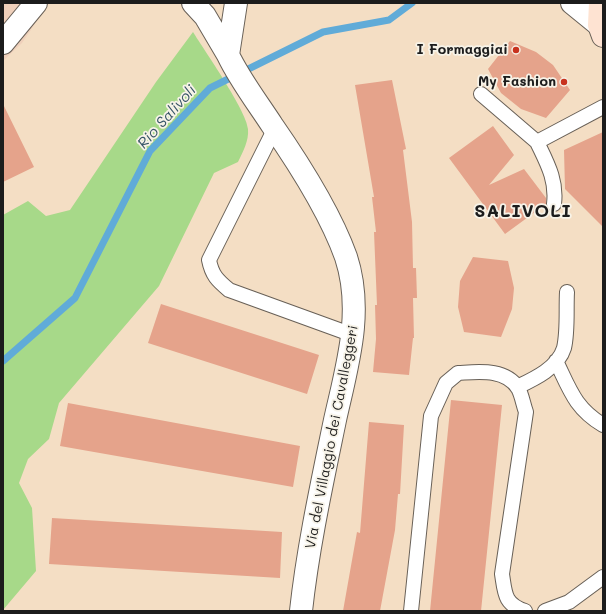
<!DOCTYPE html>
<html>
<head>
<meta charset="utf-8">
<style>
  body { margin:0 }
  #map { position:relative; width:606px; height:614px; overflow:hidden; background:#f4dec4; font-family:Mali,sans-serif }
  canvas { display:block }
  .frame { position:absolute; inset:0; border:4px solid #1c1c1c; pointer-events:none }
</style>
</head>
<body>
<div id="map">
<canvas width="606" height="614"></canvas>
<div class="frame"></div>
</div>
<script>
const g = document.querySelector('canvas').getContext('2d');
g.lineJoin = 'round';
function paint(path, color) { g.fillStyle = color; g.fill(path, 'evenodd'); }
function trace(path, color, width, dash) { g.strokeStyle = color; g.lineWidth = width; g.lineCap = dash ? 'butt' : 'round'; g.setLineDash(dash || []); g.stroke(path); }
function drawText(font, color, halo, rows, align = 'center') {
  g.font = font + ' Mali,sans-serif'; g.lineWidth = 3.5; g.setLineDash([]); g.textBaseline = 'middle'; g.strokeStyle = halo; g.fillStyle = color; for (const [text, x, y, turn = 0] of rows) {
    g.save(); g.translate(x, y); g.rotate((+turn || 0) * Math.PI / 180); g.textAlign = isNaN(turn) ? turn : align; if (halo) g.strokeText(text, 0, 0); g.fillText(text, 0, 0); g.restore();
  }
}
const built = new Path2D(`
  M3,3H49L22,43L3,61Z`);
const green = new Path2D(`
  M193,32C204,50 247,111 248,129C249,141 243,151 238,162L214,173L159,286L59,403L49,439L28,459L19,483L32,508L36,571L3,610V215L28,201L46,216L70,210L156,82Z`);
const stream = new Path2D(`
  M3,361L75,298L150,151L210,88L323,32L389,20L412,3`);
const building = new Path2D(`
  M510,41L536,52L553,65L570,90L546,118L521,109L501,93L488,69Z
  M392,80L406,149L403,150L412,222L413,268H416L417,298H413L414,338H413L409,375L373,372L376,339L375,305H377L374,232H376L372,197H374L355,85Z
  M3,104L34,167L3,182Z
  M493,126L514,155L489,185L524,169L546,198V204L505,234L449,158Z
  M603,132V227L565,189L564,150Z
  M473,257L508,261L514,288L512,309L501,337L464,332L458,307L460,281Z
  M161,304L319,355L307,394L148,343Z
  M451,400L502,405L481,611H430Z
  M68,403L300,446L293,487L60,446Z
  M369,422L404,425L400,494H398L395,530L380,611H343L357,532L360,533Z
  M52,518L282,532L280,578L49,564Z`);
const lane = new Path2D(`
  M481,94L537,142L603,107
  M275,128L209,260C212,275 217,280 229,290L353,335
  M537,142C547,163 557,180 554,204
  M556,361C570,390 575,408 603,425
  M517,387C534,379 558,368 564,348C568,331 566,310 567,292
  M411,611L431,416L446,383L458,373C478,372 505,368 518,388C522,395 523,404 526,412L502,574C505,593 504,604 525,611
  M545,611L569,602L603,577`);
const street = new Path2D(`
  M193,3L205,16L228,55L236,3
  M572,3L599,25
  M3,43L36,3
  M228,55C240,80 257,102 272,125C297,161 331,215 346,257C364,312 347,366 335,420C322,483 308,547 301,611`);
const secondary = new Path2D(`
  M600,3L599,25L603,36`);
const markers = [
  [516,50,4,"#c8321e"],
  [564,82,4,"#c8321e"]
];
const poiNames = [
  ["I Formaggiai",508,50],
  ["My Fashion",556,82]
];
const streetNames = [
  ["Via del Villaggio dei Cavalleggeri",332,437,-79]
];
const waterNames = [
  ["Rio Salivoli",167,117,-48]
];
const districtNames = [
  ["SALIVOLI",523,211]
];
paint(built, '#efd0bb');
paint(green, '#a7d989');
trace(stream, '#60abd8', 7);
paint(building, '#e5a38b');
trace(lane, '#686057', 16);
trace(street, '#686057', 24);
trace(secondary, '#686057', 24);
trace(lane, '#fff', 14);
trace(street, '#fff', 22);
trace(secondary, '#fee3d2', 22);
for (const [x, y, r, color] of markers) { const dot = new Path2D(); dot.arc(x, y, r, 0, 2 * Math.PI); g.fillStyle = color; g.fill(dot); trace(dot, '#f7f3e8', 1.5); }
drawText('bold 14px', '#1c1c1c', '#f7f3e8', poiNames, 'right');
drawText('14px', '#1c1c1c', '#f7f3e8', streetNames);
drawText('italic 15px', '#375567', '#f7f3e8', waterNames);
g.letterSpacing = '1px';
drawText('bold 18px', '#1c1c1c', '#f7f3e8', districtNames);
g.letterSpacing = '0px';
</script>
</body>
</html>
